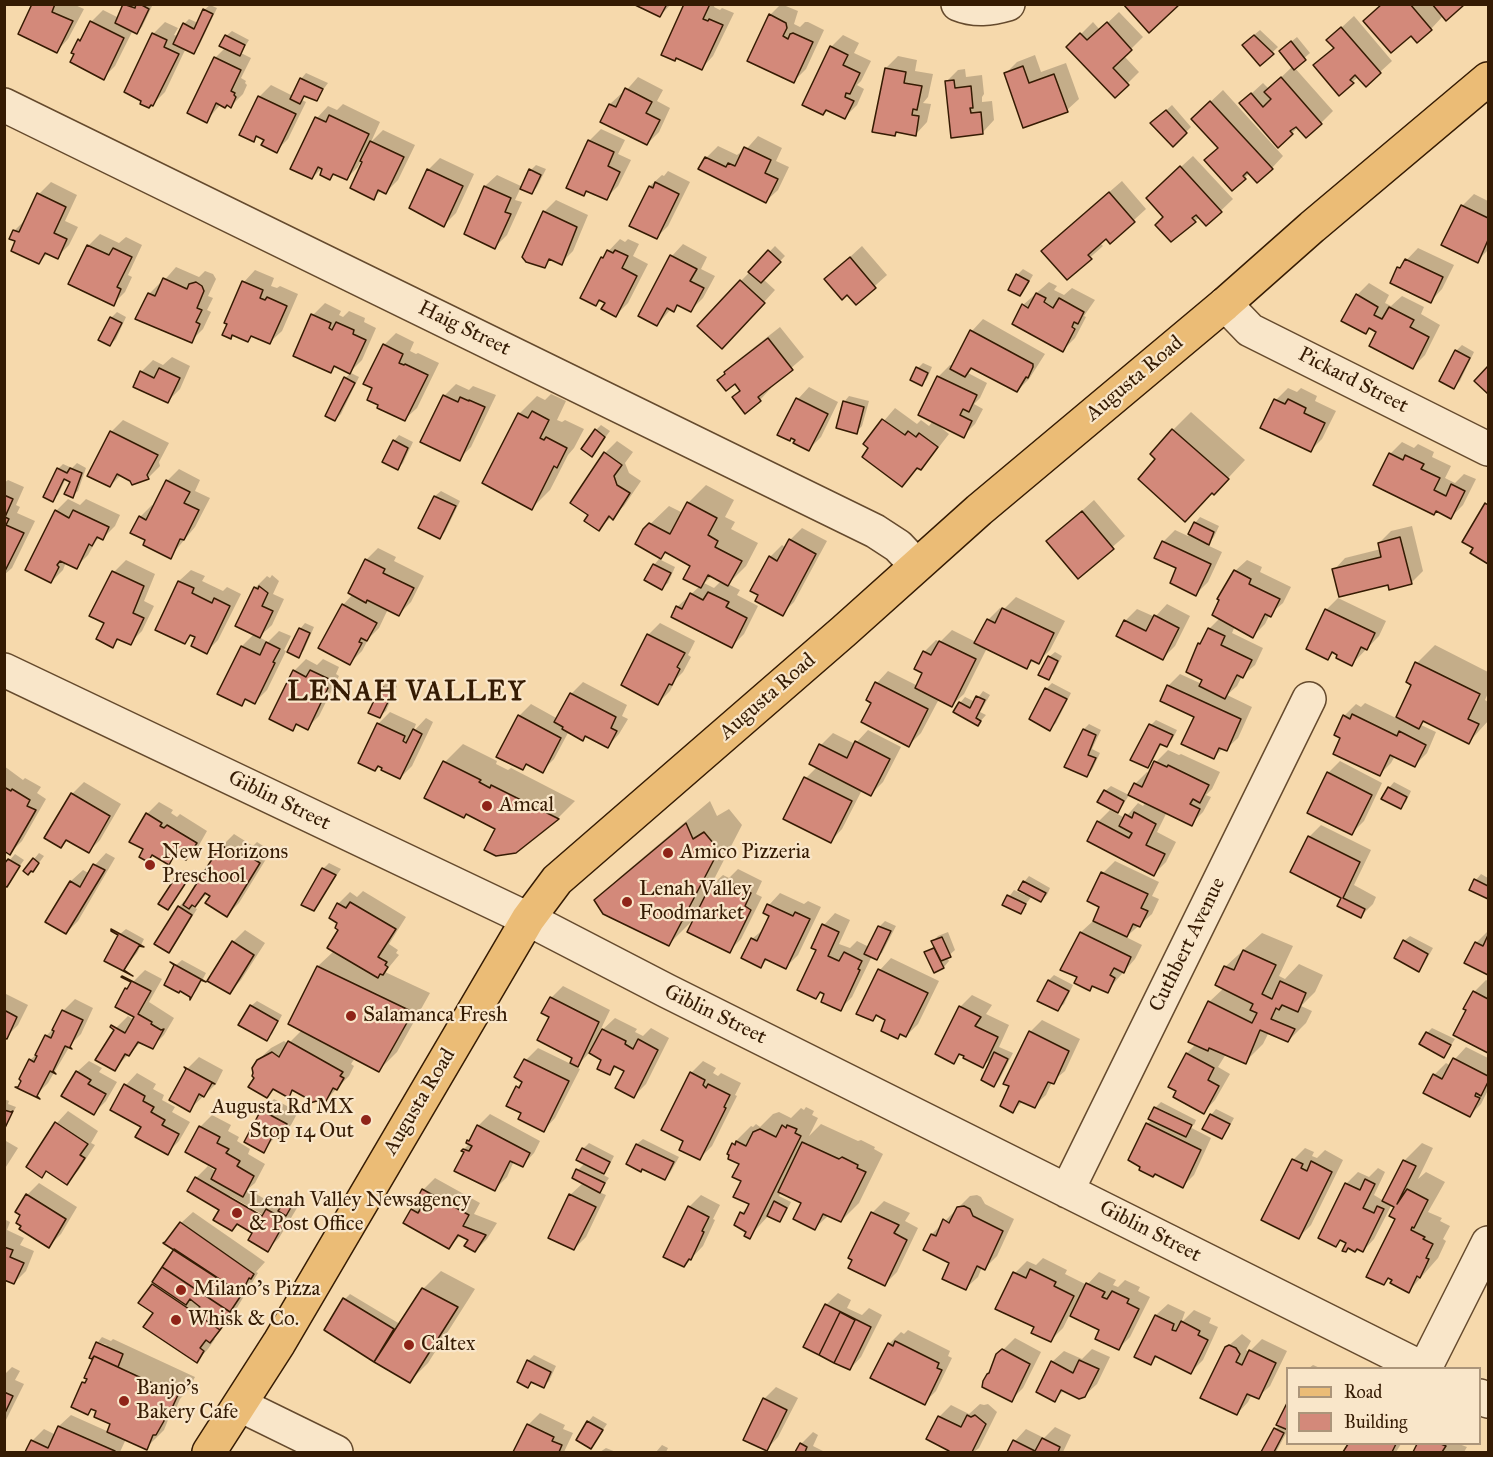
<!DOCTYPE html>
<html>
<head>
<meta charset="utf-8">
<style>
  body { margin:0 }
  #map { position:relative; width:1493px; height:1457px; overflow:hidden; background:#f6d9ac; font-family:"IM FELL Great Primer",serif }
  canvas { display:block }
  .frame { position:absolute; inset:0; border:6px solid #351b03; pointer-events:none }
  .legend { position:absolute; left:1286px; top:1367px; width:195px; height:78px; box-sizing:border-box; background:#f9e6c9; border:2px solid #ab957a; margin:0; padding:8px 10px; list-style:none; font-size:18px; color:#351b03 }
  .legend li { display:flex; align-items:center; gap:12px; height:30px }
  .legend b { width:30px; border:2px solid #ab957a }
</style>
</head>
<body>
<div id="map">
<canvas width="1493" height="1457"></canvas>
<div class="frame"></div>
<ul class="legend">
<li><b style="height:8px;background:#ebbc76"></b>Road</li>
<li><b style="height:16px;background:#d3897a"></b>Building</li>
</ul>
</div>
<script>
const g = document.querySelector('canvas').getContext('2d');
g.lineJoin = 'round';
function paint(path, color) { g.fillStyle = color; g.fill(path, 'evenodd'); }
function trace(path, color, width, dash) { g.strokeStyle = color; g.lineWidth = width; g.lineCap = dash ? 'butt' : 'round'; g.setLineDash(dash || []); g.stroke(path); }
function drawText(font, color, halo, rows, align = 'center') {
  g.font = font + ' "IM FELL Great Primer",serif'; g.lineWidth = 4.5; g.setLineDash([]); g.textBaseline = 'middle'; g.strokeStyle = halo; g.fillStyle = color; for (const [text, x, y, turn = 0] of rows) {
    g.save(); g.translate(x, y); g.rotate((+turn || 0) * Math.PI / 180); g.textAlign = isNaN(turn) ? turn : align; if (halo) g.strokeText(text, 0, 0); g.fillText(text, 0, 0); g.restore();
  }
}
const shadow = new Path2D(`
  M34,4H73L84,9L68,39L57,51Z
  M125,4H153L142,27L137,32L133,30L115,66L103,78L76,53L79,40L85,34L91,22L103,10L119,18Z
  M636,4H671L660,16Z
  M686,4H715L714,7L720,10L722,8L734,13L713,56L702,68L677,57Z
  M781,4L798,11L794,24L800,27L805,22H808L824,30L806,69L794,81L770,15Z
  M1383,4H1462L1443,16L1431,29L1411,34Z
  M210,5L217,8L199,46L193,52L186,48L165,92L153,104V34L165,22L178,28L174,35L178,36L184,24L189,19L198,23L204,10Z
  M1119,12L1143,37L1124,56L1139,72L1115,96L1080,35L1093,22L1100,30Z
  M1354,16L1392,61L1380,72L1358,77L1340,93L1327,54L1335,47L1328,40Z
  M1260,30L1278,47L1260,64L1249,39Z
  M232,31L249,40L241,53L251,58L241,78L246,81L245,83L247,85L243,94L231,106L221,104L206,121L215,58L226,47V36Z
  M843,35L859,43L854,53L871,61L861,81L857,85L864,89L857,105L845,117L827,109L823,113L831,47Z
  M1297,37L1310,53L1294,67L1333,111L1321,123L1298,127L1292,133L1241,103L1263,83L1269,89L1293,66L1286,46Z
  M1035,55L1041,72L1066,63L1079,99L1067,110L1005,74L1017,62Z
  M898,56L917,60L915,71L933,74L928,97L923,103L931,104L927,122L916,134L898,131L894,135L886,68Z
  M965,69L966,77L982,75L984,94L982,97V102L992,101L994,120L983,132L946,82L958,70Z
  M306,73L328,83L316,99L306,95L302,100L306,102L288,139L276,151L266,139L259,135L254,140L259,97L271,85L293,96L301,79Z
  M638,77L663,90L657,101L670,108L659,132L647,144L602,121L610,104L622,93H624Z
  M1223,90L1283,156L1272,168L1250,173L1232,189L1205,107Z
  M343,104L380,122L371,142L383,130L415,145L398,180L386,192L382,190L373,198L365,161L361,160L358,167L346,179L334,173L330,178L326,164L312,178L292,168L317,118L328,106L337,110Z
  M1172,105L1191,127L1173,145L1158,118Z
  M601,129L625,140L618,154L631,160L618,186L606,198L588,190L584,194L589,141Z
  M758,136L782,148L776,161L789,167L778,190L766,201L706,158L718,146L737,155L741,152L743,153Z
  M1193,156L1233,199L1207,224L1200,217L1195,221L1165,217L1160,186Z
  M440,158L474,174L456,213L444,225L428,170Z
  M536,165L546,169L537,187L532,193L521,187L515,200L522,202L507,235L495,247L466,234L485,186L497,175L523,187L531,170Z
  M668,171L690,182L668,226L656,238L631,225L650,186L662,175L664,176Z
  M1122,181L1146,209L1110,242L1106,237L1100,243L1103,246L1067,278L1055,239Z
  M51,182L77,195L65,221L78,227L69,245L57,257L48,253L39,262L17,240L14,231L26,219L39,194Z
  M1474,194L1488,201V250L1477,261L1462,206Z
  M556,200L588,215L573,251L561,263L552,258L544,266V212Z
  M100,234L119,243L126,237L142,245L128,275L132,277L125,292L113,304L88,246Z
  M620,239L625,242L628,239L639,244L633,256L648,264L628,303L616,315L607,302L601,299L596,304L602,258Z
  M683,244L707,257L701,269L715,276L703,298L691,310L680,304L673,310L671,309L657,325L672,256Z
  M775,246L785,256L763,279L775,290L734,335L741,281Z
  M862,246L887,275L856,303L847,293L826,279Z
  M1418,248L1454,265L1442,289L1431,301L1399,268Z
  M176,267L199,277L205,271L213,274L216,279L208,296L213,298L207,310L211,312L203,329L191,341L149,294L161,282L162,283Z
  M1023,269L1033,275L1025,289L1020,295L1017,275Z
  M255,270L274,278L271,286L277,288L280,286L298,294L282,331L270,342L253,335L248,341L233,334L230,337L229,323L226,322L244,282Z
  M1049,282L1057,286L1054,290L1064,295L1072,288L1095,300L1084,316L1086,317L1075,338L1063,350L1023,305Z
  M1369,283L1389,295L1385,303L1391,306L1402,296L1424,307L1421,314L1440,325L1425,355L1413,367L1378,331L1370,328L1365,332L1357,295Z
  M325,303L341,311L339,315L343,317L349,311L365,318L364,322L376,328L362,360L350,372L336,365L330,371L313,315Z
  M117,312L126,317L116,339L110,345L111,318Z
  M983,319L1045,354L1029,379L1017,391L973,367L968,373L987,383L980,398L974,404L983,409L975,424L963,436L920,414L938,377L950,365L953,366L972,331Z
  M780,327L804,357L770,386L771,388L760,400L741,390L726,372L738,360Z
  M396,333L414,342L410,351L416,354L418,353L439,363L417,408L405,419L374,388L365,383L384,345Z
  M1462,345L1474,352L1460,381L1454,387L1456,351Z
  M172,357L190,366L180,389L168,401L141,372L153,360L163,365Z
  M923,363L932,367L927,379L922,384L918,368Z
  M351,373L359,377L341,414L335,420L345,378Z
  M456,384L469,390L473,386L496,395L471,447L459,459L444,396Z
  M809,387L838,402L821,437L809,449L798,399Z
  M1288,388L1297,392L1301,388L1317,396L1315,401L1336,411L1322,439L1310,451L1262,428L1276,400Z
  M551,394L566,401L557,420L562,422L565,420L584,429L574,448L568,455L550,490L532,508L519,414L537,396L545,400Z
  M849,396L869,401L862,426L856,432L844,402Z
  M895,408L917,424L921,420L929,426L933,421L949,434L932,456L921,468L919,467L902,485L865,443Z
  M1191,412L1245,460L1214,493L1157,459L1173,430Z
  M123,420L169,443L159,462L160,466L148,478L132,480L121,475L110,486L111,432Z
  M601,425L610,431L592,455L596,430Z
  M399,435L413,442L403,463L398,468L394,441Z
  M617,441L633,452L625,463L629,473L641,481L624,506L598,529L605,453Z
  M1402,442L1414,448L1418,444L1434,452L1432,457L1451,466L1445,478L1455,483L1464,474L1476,479L1463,505L1451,517L1437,510L1434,514L1390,454Z
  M77,463L86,468L78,491L72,496V481L66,478L58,495L52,500L58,469L63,464L72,468Z
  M179,469L200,480L195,491L210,498L195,527L170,557L147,539L140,517L152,505L154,507L167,481Z
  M8,480L24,487L16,505L20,507L17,513L35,521L12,568L4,575V483Z
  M706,485L734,500L725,517L735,522L731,529L758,543L746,566L728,584L740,590L737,595L758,606L744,634L732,646L677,607L700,586L692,566L667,552L661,557L644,530L669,506L683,513L688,503ZM712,576L721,581L714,588L704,583Z
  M441,491L460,501L445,532L440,537L420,527L435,496Z
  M68,499L80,505L86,499L120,515L115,526L103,538L100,537L96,541L88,555L76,567L66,562L63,570L51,582L56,511Z
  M1094,500L1125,536L1078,577L1048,541Z
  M1488,502V562L1472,553L1475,548L1464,542Z
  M1200,517L1219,526L1214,537L1207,545L1222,552L1208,582L1196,594L1163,542L1175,530L1188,536L1195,523Z
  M1412,526L1423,571L1411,583H1389L1334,570L1345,558L1381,549L1379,543L1391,531Z
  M802,528L827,541L794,602L782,614L770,557L782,545L786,548L790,540Z
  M378,548L396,557L394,561L424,576L411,602L399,614L388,609L379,628L369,638L362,651L350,663L343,605L353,594L366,560Z
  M659,559L675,567L668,583L662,588L654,565Z
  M126,560L155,574L144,601L154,606L142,631L130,643L120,638L112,646L106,623L91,615L114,572Z
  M1247,560L1262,567L1260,572L1291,587L1283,603L1270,614L1265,624L1253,636L1235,626L1232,633L1263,648L1255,665L1242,676L1237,686L1227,695L1252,707L1238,738L1226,749L1223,748L1214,757L1196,716L1168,686L1180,674L1202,684L1204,680L1194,655L1209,629L1220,618L1235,571Z
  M191,570L205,576L202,581L223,591L227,587L241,594L218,640L206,652L197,637L192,635L185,642L157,629L179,581Z
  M272,575L279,581L273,594L284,599L272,625L259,637L268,642L279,631L291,636L284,650L286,651L267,690L255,702L247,698L241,704L242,646L254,634L255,588L267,576L270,578Z
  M1016,597L1065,621L1050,650L1038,662L1034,660L1026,667L987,648L964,694L952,705L939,699L921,733L909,745L873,702L877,683L888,671L918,686L924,673V652L936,640L940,642L952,630L976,642L988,620L1000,608L1003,610Z
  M1338,598L1386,621L1379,636L1352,664L1334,652L1328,658L1326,610Z
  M1167,604L1190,616L1175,646L1163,658L1118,636L1126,620L1137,609L1155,617Z
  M305,623L314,627L304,650L299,656L300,629Z
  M660,623L695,641L688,655L691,657L683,672L676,679L670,691L658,703L648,635Z
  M1435,645L1488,672V693L1485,700L1488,702V721L1469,742L1426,720L1421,725L1436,732L1427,753L1415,765L1395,756L1391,763L1379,775L1343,737L1344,716L1356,704L1361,707L1365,703L1396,718L1413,684L1417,663Z
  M1055,652L1062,656L1054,673L1049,678V657Z
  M306,659L317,665L323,659L339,667L336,674L339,676L319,716L307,728L298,723L293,729L294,671Z
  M388,681L397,686L386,711L380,716L382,687Z
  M583,682L627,705L622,716L628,719L619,734L608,746L587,735L583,739L569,731L554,759L542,771L528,763L523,769L519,716L531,704L558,719L571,694Z
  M1052,683L1071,693L1056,723L1050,729L1046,689Z
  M983,691L990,695L980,712L986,715L978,724L960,703L965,697L975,702Z
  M390,712L416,724L413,732L426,718L433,722L412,766L400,778L378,724Z
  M1156,720L1177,730L1172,740L1166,746L1162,743L1153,760L1148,766L1151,725Z
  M1089,724L1101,730L1092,749L1100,753L1092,770L1086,775L1084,729Z
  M868,730L901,747L883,782L871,794L862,790L842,829L831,841L785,818L806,778L817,767L811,764L821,745L833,733L855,744Z
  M463,744L497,761L496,764L508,770L511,768L575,801L558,818L516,852L497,828L466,813L426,797L445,762Z
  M1168,750L1179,755L1181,754L1220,772L1212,789L1206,795L1211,797L1203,812L1191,824L1167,812L1157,832L1176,842L1166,862L1154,874L1098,822L1110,810L1125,818L1138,803L1143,806L1146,802L1135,784L1147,772L1150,774L1156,762Z
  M1340,761L1382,783L1364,821L1352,833L1328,773Z
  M4,766L23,780L25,778L41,787L37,793L46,799L22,841L10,853L4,849Z
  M84,782L121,804L100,840L89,851L68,840L61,846L72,794Z
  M1394,782L1411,791L1406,802L1401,807L1389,788Z
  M1111,786L1129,795L1123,805L1118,811L1105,791Z
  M710,801L717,816L729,809L742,825L710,887L723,875L729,878L738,869L762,881L756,894L762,897L741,939L729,951L695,918L669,944L596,901L620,877Z
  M159,802L173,810L171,813L177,817L180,814L207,831L198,847L186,859L178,854L169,863L154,854L147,860L145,849L131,841L147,814Z
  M1321,825L1371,850L1354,885L1376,897L1373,904L1361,916L1339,905L1343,897L1309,837Z
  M234,834L253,846L257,842L271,851L239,903L227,915L212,895L207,894L193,907L197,909L174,946L169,951L179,907L184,901L186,903L222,846Z
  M39,853L44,856L33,871L34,859Z
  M106,853L115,858L78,921L66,933L47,922L71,881L83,870L90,874L95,865Z
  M15,854L24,860L6,885L4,867Z
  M1115,861L1159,882L1152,896L1159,899L1152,914L1126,937L1142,945L1135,959L1107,991L1094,985L1090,989L1079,977L1062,970L1081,932L1093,921H1095L1101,906L1089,900L1103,873Z
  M329,863L341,869L313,909L323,869Z
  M183,870L192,875L168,909L178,875Z
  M1481,874L1488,878L1487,897L1476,880Z
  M1029,876L1050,888L1047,895L1041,900L1032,896L1020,912L1004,904L1014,890L1025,895L1024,882Z
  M363,891L406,917L389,944L398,950L396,953L399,955L385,972L430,993L397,1052L379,1070L355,1058L351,1064L354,1066L349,1076L325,1101L294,1090L288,1096L275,1088L267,1096L256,1077L258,1060L271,1048L284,1041L288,1044L302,1030L290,1023L318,966L334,951L340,929L338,904L350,892L357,897Z
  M780,893L804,904L808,901L821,907L798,955L786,967L768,959L761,966L752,939L765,928L771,916L765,913L769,905Z
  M835,913L850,920L839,944L850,948L857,941L869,947L879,927L885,921L896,926L882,953L877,958L872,956L852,997L840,1009L822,992L816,997L824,925Z
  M126,929L144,939L137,953L123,969L120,934Z
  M245,930L265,943L241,980L230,992L233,942Z
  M1488,931V973L1466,962L1476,943Z
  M948,932L955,950L947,957L949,961L944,967L935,971L926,953L934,946L932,942L938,936Z
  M1262,933L1293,946L1279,976L1285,979L1299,964L1323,975L1315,992L1301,1006L1312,1011L1306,1023L1288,1041L1269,1032L1263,1044L1245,1062L1226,1054L1218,1067L1230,1074L1215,1100L1204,1112L1187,1053L1196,1044L1209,1002L1224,988L1225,967Z
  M1410,936L1433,948L1424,964L1419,970L1404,941Z
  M891,958L939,981L918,1024L906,1036L901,1033L898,1037L887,1019L877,1014L872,1019L859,1013L880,970Z
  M182,960L206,973L197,990L191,996L166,984L176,965Z
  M145,970L162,979L149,1002L174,1018L164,1035L152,1047L141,1042L114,1069L116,1028L128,1016L134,1020L136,1017L126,989Z
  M1054,975L1073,985L1064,1004L1058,1009L1039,1000L1049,980Z
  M1486,980L1488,981V1051L1455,1034L1468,1010L1474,992Z
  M563,986L610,1010L599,1033L615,1018L637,1029L635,1032L643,1036L651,1028L669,1038L646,1084L634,1096L626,1071L617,1066L609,1074L603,1059L590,1052L576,1067L580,1069L555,1118L544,1130L523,1113L517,1087L524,1081L516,1076L526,1060L538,1048L571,1064L575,1058L551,1017V998Z
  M4,993L28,1005L18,1025L6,1037L4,1036Z
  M972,995L992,1005L986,1014L1009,1025L999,1047L1013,1053L999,1080L994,1085V1056L983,1066L962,1053L954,1062L960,1007Z
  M75,999L93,1008L81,1034L71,1044L48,1083L36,1095L30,1060L38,1053L46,1036L56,1026L63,1011Z
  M257,1001L282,1015L272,1034L266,1039L251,1006Z
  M1042,1020L1080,1039L1065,1071L1052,1082L1046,1095L1034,1106L1023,1101L1013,1111L1030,1032Z
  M1432,1028L1455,1039L1444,1056L1427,1033Z
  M1466,1047L1488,1058V1090L1481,1104L1469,1116L1434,1075L1446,1063L1451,1066L1455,1059Z
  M199,1057L223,1070L216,1084L189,1110L171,1100L187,1069Z
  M89,1061L102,1068L99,1072L117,1082L106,1101L94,1113L77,1072Z
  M703,1061L716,1068L713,1073L718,1076L721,1073L741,1083L735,1095L737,1096L712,1146L700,1158L685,1140L691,1073Z
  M137,1073L156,1084L153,1089L164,1095L162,1100L175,1107L172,1112L190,1122L179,1141L167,1153L143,1127L126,1085Z
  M4,1099L9,1101L8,1104L16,1107L4,1129Z
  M274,1099L298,1112L291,1125L279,1136L277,1135L263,1151L262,1111Z
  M1161,1102L1196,1120L1194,1125L1156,1107Z
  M806,1107L814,1111L812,1115L818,1118L809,1136L821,1124L858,1141L861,1140L875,1147L874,1149L883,1154L859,1203L841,1221L829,1215L815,1228L803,1202L781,1191L779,1196L791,1202L785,1214L779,1220L769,1215L749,1237L742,1213L751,1203L743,1181L741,1163L733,1144L751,1126L753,1127L756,1124L760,1127L773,1114L779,1112L791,1118L801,1108L804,1110Z
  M1155,1109L1211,1138L1194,1175L1183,1186L1147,1124L1152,1120Z
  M1216,1109L1234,1118L1227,1131L1222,1137L1211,1115Z
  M68,1111L98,1131L91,1143L95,1145L78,1171L66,1183L57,1123Z
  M490,1114L540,1141L534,1153L523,1165L514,1161L507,1177L495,1189L464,1149L470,1143L478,1126Z
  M212,1115L231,1125L228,1131L239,1137L237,1141L250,1149L248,1154L265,1164L255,1183L248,1189L273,1204L279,1198L286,1202L293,1193L299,1196L293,1206L297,1208L279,1238L267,1250L255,1233L239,1223L232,1229L221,1209L196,1178L208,1166L217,1172L218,1169L200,1127ZM230,1196L269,1218L268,1221L230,1199Z
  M643,1139L679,1157L670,1173L665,1178L643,1168L628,1164L637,1144Z
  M6,1141L18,1148L4,1170V1142Z
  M589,1143L614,1156L609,1166L602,1174L609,1178L599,1192L606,1195L586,1237L574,1249L570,1195L583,1183L578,1170L585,1163L578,1159L583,1149Z
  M1422,1143L1433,1148L1418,1179L1426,1172L1445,1182L1428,1212L1442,1218L1440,1221L1450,1226L1443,1239L1446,1241L1438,1258L1409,1291L1390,1277L1384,1283L1397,1218L1396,1206L1392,1204L1374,1239L1363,1251L1349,1247L1346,1251L1348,1243L1341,1239L1336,1245L1320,1237L1346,1184L1358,1172L1369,1177L1378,1168L1385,1172L1374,1195L1384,1201L1404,1161Z
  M1305,1148L1314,1152L1312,1156L1317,1158L1325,1150L1343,1160L1311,1225L1299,1237L1293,1160Z
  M435,1178L480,1203L474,1214L497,1223L487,1239L475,1251L470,1239L461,1235L449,1247L412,1210L418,1204L423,1190Z
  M39,1183L77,1207L61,1234L49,1246L27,1195Z
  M701,1195L720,1205L713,1219L715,1220L703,1246L684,1266L689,1207Z
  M977,1195L981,1197L985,1204L1014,1219L997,1256L985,1268L982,1267L978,1277L966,1288L951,1262L932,1234L970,1196Z
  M884,1201L910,1213L905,1221L918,1228L897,1272L885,1284L872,1213Z
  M193,1212L265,1262L256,1272L258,1273L232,1316L213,1338L215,1339L208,1349L197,1361L155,1312L141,1303L176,1248L181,1223Z
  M4,1219L10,1222L7,1230L24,1238L20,1245L34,1251L26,1271L14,1283L4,1278Z
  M1043,1258L1067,1270L1065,1274L1087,1285L1099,1272L1116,1280L1113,1285L1118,1287L1125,1280L1140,1287L1138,1291L1150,1297L1130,1337L1118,1349L1101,1329L1070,1314L1063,1328L1051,1340L1036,1326L998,1308L1015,1273L1027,1261L1036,1265Z
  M441,1271L475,1289L428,1363L410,1381L375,1360L345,1299L350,1294L400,1324L423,1289Z
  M838,1293L851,1300L847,1308L862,1315L869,1308L882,1315L861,1357L850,1369L826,1305Z
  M1168,1304L1185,1312L1181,1323L1194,1310L1211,1318L1209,1323L1218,1327L1203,1360L1191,1372L1158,1356L1150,1363L1136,1357L1156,1315Z
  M908,1330L950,1351L948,1356L952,1358L936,1391L924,1403L889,1344L901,1332L904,1334Z
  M1242,1334L1251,1341L1246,1350L1249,1352L1262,1339L1287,1351L1270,1386L1258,1397L1252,1394L1248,1402L1237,1414L1226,1348Z
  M102,1337L111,1341L113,1339L195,1377L188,1390L180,1399L173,1415L168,1420L164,1430L146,1448L126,1439L120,1452H27L32,1441L44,1429L56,1435L59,1426L71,1415L109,1432L112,1424L98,1411L92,1408L87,1413L83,1383L88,1378L94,1358L91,1357L107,1345L98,1342Z
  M1015,1338L1041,1352L1023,1388L1011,1400L992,1371L998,1355Z
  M1092,1349L1110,1357L1097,1384L1084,1396L1064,1390L1055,1400L1052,1362L1064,1351L1082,1359Z
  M534,1355L556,1366L549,1381L543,1387L532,1381L527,1386L528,1361Z
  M1313,1365L1320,1368H1309Z
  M12,1367L20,1371L15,1380L24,1384L4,1424V1375Z
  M776,1387L798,1398L778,1437L767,1449L764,1399Z
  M980,1404L984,1405L988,1404L997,1412L979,1448L974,1452H953L928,1439L939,1417L951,1405L969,1414Z
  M540,1413L565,1425L563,1429L573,1433L564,1452H514L528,1425Z
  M593,1416L607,1424L591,1447L588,1422Z
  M1279,1425L1288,1430L1276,1452H1263Z
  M1055,1427L1071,1435L1063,1452H1009L1015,1441L1026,1429L1044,1438Z
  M813,1432L818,1435L813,1446L823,1451V1452H797L801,1444Z
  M1349,1444H1401L1396,1452H1345Z
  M1419,1444H1459L1467,1447L1464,1452H1415Z
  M662,1445L668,1448L666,1452H656Z
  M606,1448L616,1452H600Z`);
const building = new Path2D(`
  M32,4H55L52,12L73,21L57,53L18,34Z
  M123,4L135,8L136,4H140L149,9L137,34L115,23Z
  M633,4H667L660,17Z
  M684,4H710L703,19L708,21L709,19L723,25L702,70L676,58L675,61L661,55Z
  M1123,4H1180L1149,33Z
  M1382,4H1410L1432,30L1417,43L1411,36L1391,53L1363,21Z
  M1432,4H1463L1464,5L1446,21Z
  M203,9L213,14L194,54L173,44L183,23L194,29Z
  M769,14L786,23L787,28L783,36L788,39L790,34L793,33L813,42L794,83L747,61Z
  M90,21L124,38L104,80L70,62L74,54L71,53L78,39L80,41Z
  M1107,22L1132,50L1113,68L1129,85L1115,98L1066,47L1080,33L1087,40Z
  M1341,27L1381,73L1366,87L1355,75L1350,80L1354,83L1339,96L1313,65L1334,48L1326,40Z
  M152,33L167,40L164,47L179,54L153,106L151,105L149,108L140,104L141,101L124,92Z
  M225,35L245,45L240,56L219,46Z
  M1254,35L1274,54L1260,66L1242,45Z
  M1291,41L1306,60L1294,70L1279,51Z
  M830,46L848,55L843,65L860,73L850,94L846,93L845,97L854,101L845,119L826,110L823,115L802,105Z
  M214,57L241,70L231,91L235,93L234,95L236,97L231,108L227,105L225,108L216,103L207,123L187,113Z
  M1023,66L1029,83L1054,74L1068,112L1023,128L1004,73Z
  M885,68L906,72L904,83L922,86L917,110L913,109L912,115L919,116L916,136L896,132L895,136L872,132Z
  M1281,77L1322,124L1306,138L1296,127L1290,131L1293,134L1278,148L1239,103L1251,93L1263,107L1271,99L1264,92Z
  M300,78L323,89L317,101L304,96L300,104L290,99Z
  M954,80L955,88L971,86L973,108H970L971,113L981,112L983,134L951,138L945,81Z
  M625,88L652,102L646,113L660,120L647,145L600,122L609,104L616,107Z
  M258,96L296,114L277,153L261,145L264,140L256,136L254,142L239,135Z
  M1210,101L1273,169L1257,183L1247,172L1243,176L1246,179L1232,191L1204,160L1218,148L1191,119Z
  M1166,110L1187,133L1173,147L1150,123Z
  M329,115L369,134L347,180L333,174L330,180L320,175L322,169L318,167L312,179L290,169L315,117L326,122Z
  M588,140L614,152L608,166L620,172L607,200L586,191L584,196L566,188Z
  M370,141L404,157L386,194L378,190L374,200L350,188L362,162L360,161Z
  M744,147L771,160L765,173L778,179L766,203L698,169L705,157L726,167L728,163L735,166Z
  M1180,166L1222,212L1206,226L1196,215L1192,218L1196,222L1171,242L1155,225L1163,217L1146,198Z
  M427,169L463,186L444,227L409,208Z
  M529,169L541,175L532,194L520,189Z
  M655,182L679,194L657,239L629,226L649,186L653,188Z
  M484,186L511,198L505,212L511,214L495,249L464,234Z
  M1109,192L1135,222L1110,244L1106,239L1088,255L1092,259L1067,280L1041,251Z
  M37,193L66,207L54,233L67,239L58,259L45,253L39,264L11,251L15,241L9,239L13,230L19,232Z
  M1461,205L1488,218V240L1478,263L1441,245Z
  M543,211L577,227L562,265L549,259L545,268L526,262L522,257Z
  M87,245L109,255L113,248L132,257L117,287L121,289L114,306L68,284Z
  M607,250L613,253L615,250L628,256L622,268L637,276L616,317L601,309L605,303L599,300L596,306L580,298L601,257L603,258Z
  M768,250L781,262L761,283L748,272Z
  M670,255L697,269L690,281L704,288L691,312L677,305L674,312L667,308L657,326L638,316Z
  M850,257L876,288L856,305L847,295L842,300L824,279Z
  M1405,259L1443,277L1431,303L1390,283L1397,267L1400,268Z
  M1016,274L1029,281L1020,296L1008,290Z
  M163,278L187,289L189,284L196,282L202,286L204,291L197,308L202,310L196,322L200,324L192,343L135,319L148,293L155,296Z
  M740,280L765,303L722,349L697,326Z
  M242,281L263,290L260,298L265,300L267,297L287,306L270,344L251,336L248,342L232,335L231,339L222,335L227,324L224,323Z
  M1036,293L1046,298L1044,302L1053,308L1059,298L1084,312L1078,324L1074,322L1072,327L1075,329L1063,352L1012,324L1022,304L1028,308Z
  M1356,294L1378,307L1374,315L1382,319L1389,307L1414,320L1410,327L1429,337L1413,369L1369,346L1376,332L1369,328L1366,334L1341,321Z
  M311,314L331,323L329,328L332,330L336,322L354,330L353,334L366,340L350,374L334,366L331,373L293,356Z
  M110,317L122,323L110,346L98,340Z
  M970,330L1033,364V367L1028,378L1026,377L1017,392L971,368L965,377L950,369Z
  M768,338L793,370L758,397L761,401L745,414L732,397L740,391L735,384L726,391L717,380L725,374L724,372Z
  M383,344L403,354L399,363L404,365L405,364L428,375L405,421L377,408L378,405L367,400L372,388L363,384Z
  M1455,350L1470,358L1454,389L1439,381Z
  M1488,366V394L1474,381Z
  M916,367L928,373L922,386L910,380Z
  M159,368L180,378L168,403L133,387L140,371L154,378Z
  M937,376L977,395L969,412L963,409L960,415L972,421L964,438L918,415Z
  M344,377L355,383L335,421L325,416Z
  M443,395L458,402L460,397L469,401V400L485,407L460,461L420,442Z
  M796,398L828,414L809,451L793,443L795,440L791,438L790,441L777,435Z
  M1274,399L1285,404L1288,399L1306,408L1304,413L1325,423L1311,452L1260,428Z
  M843,401L864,407L857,434L836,428Z
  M532,411L549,420L540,438L544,440L546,437L567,448L557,468L554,466L532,510L482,483L518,413L528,418Z
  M882,419L905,435L908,431L916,437L919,433L938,447L921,470L917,468L902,487L862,457L868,448L863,444Z
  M595,429L605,437L592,457L581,449Z
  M1172,429L1229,479L1214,495L1212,493L1185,522L1138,479L1155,459L1150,454Z
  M110,431L158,455L147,475L149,479L132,485L130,481L117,474L110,487L87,476Z
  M393,440L408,448L398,470L382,462Z
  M604,452L622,465L614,476L617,485L630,493L613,520L609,516L599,531L584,521L588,515L570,503Z
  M1389,453L1403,460L1405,455L1424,464L1421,469L1440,478L1434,490L1446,496L1451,484L1465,491L1451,519L1436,511L1434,515L1373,485Z
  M57,468L67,473L70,468L82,473L73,498L64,494L70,482L64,479L53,502L43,497Z
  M166,480L190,492L184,503L199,510L184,540L180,539L171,559L143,545L145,540L130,533L139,516L146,520Z
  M4,495L13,499L5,517L9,519L6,525L24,533L4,573Z
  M434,496L456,506L440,539L418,528Z
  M687,502L717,518L708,535L718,541L715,547L742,561L728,586L708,575L701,588L683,579L690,566L665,552L661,559L635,544L643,529L649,523L670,534Z
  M1485,503L1488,505V564L1470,553L1473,548L1462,542Z
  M55,510L69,518L73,510L109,527L103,540L97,537L92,546L89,544L77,569L60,561L57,565L59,567L51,583L25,570Z
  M1082,511L1114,549L1078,579L1046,541Z
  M1194,522L1214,532L1209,545L1188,534Z
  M1400,537L1412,584L1389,590L1388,585L1339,597L1332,569L1381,557L1378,543Z
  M789,539L816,554L783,616L755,601L758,595L750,591L769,556L777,561Z
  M1162,541L1211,564L1196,596L1170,583L1176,568L1154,558Z
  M365,559L385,569L383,573L414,588L399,616L367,600L366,603L348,593Z
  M653,564L671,573L662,590L644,580Z
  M1234,570L1251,579L1249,584L1280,599L1271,617L1265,614L1253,638L1212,615L1219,600L1217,599Z
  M112,571L144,586L133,613L144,618L131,645L117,639L113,648L96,639L104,623L89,616Z
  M178,581L194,588L192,593L212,603L214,598L230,606L207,654L191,646L195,637L190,635L185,644L155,630Z
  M259,586L268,593L262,606L273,611L260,638L235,626L254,587L258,589Z
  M708,592L729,602L726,607L747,618L732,648L671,617L676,606L682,609L690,593L703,600Z
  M342,604L377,623L367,641L361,638L359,642L362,643L350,665L318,648Z
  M1002,608L1054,633L1039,664L1031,660L1027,669L974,643L987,619L995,623Z
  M1325,609L1375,633L1367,650L1361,647L1352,666L1336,658L1337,655L1332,652L1328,660L1306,649Z
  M1154,615L1179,628L1163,660L1116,636L1124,620L1146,631Z
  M299,628L310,633L299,658L287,652Z
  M1208,628L1225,636L1221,645L1252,660L1243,678L1237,675L1225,699L1199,686L1202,680L1186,672L1198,643L1200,644Z
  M647,634L685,653L677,667L680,669L672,685L669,684L658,705L621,685Z
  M939,641L976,659L952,707L915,688L922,673L914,669L923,651L931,655Z
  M266,642L280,649L273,662L275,663L255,704L245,699L242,706L217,694L241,646L260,655Z
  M1048,656L1058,661L1049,680L1038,675Z
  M1415,662L1480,694L1468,719L1479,724L1469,744L1423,721L1419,729L1396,717L1411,685L1406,682Z
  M293,670L306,677L310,670L329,679L325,686L328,688L308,730L296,724L293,731L269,719Z
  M875,682L928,709L909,747L861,722L871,703L866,700Z
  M1167,685L1241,719L1227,751L1219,748L1214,759L1181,744L1194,717L1160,701Z
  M381,686L393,692L380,718L368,713Z
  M1045,688L1067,699L1050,731L1029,719Z
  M570,693L616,717L611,728L617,731L608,748L585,736L583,741L562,729L563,727L554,722Z
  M976,696L985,700L976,718L981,721L978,726L953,712L959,702L970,708Z
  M1352,714L1397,736L1399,731L1426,745L1415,767L1390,755L1380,776L1333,754L1340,738L1334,735L1343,715L1350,719Z
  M518,715L561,738L543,773L526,764L523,770L496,757Z
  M377,723L405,736L403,741L406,743L413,729L422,734L400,779L381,770L382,768L378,766L375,771L358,763Z
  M1149,724L1173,735L1167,747L1160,744L1148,768L1130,760Z
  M1083,729L1096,735L1088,755L1096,758L1087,777L1064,767Z
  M855,741L890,759L871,796L809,764L819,744L847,758Z
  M443,761L481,780L479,782L490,788L491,785L559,819L516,853L496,856L484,850L495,829L466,814L464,818L424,798Z
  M1154,761L1167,767L1168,765L1209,785L1200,803L1193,799L1190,804L1200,809L1192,826L1128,795L1134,783L1142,787Z
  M1327,772L1372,795L1352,835L1307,813Z
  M804,777L852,801L831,843L783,819Z
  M4,787L11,791L12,789L30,800L27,806L36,810L10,855L4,851Z
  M1388,787L1407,797L1401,809L1381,799Z
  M1104,790L1124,801L1118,813L1097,802Z
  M71,793L110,816L89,853L66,840L61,848L44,838Z
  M1134,812L1156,824L1146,845L1165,854L1154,876L1087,841L1097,821L1129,838L1132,833L1119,826L1125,814L1132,818Z
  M146,813L162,823L160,826L164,828L167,825L197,843L186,860L175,854L169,865L152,855L148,862L139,857L143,849L129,842Z
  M686,823L693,839L704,832L719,850L669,946L603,914L594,900Z
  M1308,836L1360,862L1343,898L1365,909L1361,918L1337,906L1341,898L1290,872Z
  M221,845L241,858L244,853L260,863L227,917L205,903L210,896L205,893L195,907L192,905L189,909L183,905Z
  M33,858L39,863L33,872L31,871L28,875L23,871Z
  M8,859L20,866L7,887L4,886V864Z
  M93,864L105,870L66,934L45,922L70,881L80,887Z
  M322,868L336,875L314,911L301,905Z
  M1101,872L1148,894L1141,908L1148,911L1140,927L1133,924L1127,937L1093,921L1099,907L1087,901Z
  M177,875L187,881L168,910L158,904Z
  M1474,879L1488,886V899L1469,890Z
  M724,880L751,893L745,906L751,910L730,953L687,932L710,886L720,891Z
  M1023,881L1046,893L1041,902L1018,890Z
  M1007,895L1026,904L1021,914L1002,905Z
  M350,902L396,929L378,957L387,962L385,965L388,967L383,975L380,974L378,978L327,948L338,930L335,928L337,923L329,918L337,903L346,908Z
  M767,904L793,916L795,912L810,919L786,969L765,959L761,968L741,958L751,938L757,941L769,916L763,913Z
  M178,906L192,915L169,953L154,944Z
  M822,924L839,932L828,956L839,961L844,952L862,961L858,969L860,970L841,1011L821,1002L824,994L820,992L816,999L797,990L816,950L811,948Z
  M878,926L891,931L877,960L864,954Z
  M111,929L144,947L139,946L124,970L133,976L104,961L118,935L111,931Z
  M1080,932L1131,957L1124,973L1114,968L1110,975L1115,978L1108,993L1092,986L1090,991L1074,983L1077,977L1060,970Z
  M1488,935V975L1464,963L1475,942L1483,946Z
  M942,937L951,957L941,961L931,941Z
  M1403,940L1428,954L1419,972L1394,958Z
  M232,941L254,955L230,994L207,981Z
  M934,948L944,968L934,973L924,952Z
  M1243,950L1276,965L1262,994L1272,999L1280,981L1306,993L1298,1012L1282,1005L1279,1010L1276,1008L1271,1019L1295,1029L1288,1042L1260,1030L1246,1064L1209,1048L1208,1051L1188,1042L1208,1001L1252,1023L1257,1013L1250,1010L1253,1004L1215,985L1224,966L1234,970Z
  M170,962L206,982L201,980L190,1000V997L180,991L179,993L164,985L174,965Z
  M317,966L413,1012L379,1072L288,1024Z
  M878,969L928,993L906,1037L900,1034L898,1039L881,1031L885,1020L876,1015L873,1021L856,1014Z
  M122,976L151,991L138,1014L152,1022L151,1024L161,1030L164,1029L153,1049L138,1042L129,1056L125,1054L115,1071L95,1060L114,1030L110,1027L111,1025L125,1033L134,1017L115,1007L125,988L127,989L131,982L121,977Z
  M1048,980L1069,991L1058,1011L1037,1001Z
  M1473,991L1488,999V1053L1453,1035L1466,1010L1463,1009Z
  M550,997L599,1022L578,1067L570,1063L572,1058L537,1040L549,1017L541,1013Z
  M250,1005L278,1021L267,1041L238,1025Z
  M959,1006L981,1017L975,1026L998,1037L983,1068L963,1058L964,1056L959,1054L954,1064L935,1054Z
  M4,1010L17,1017L7,1039L4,1038Z
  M62,1010L83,1020L70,1047L72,1049L65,1046L53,1071L56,1074L50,1071L37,1096L40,1099L15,1087H18L21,1081L19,1079L29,1059L34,1062L37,1056L35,1055L45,1035L51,1038L54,1031L52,1030Z
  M602,1029L626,1041L625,1044L633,1049L638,1039L658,1050L634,1098L615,1088L624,1071L614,1066L610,1075L597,1069L601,1060L589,1053Z
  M1029,1031L1069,1051L1054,1084L1048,1082L1035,1108L1019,1101L1013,1113L1000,1106L1009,1086L1003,1084Z
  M1426,1032L1451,1045L1444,1058L1419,1044Z
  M288,1041L343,1072L340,1076L344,1078L337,1090L333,1088L325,1103L320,1100L310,1103V1100L292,1090L289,1098L273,1089L267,1098L248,1087L254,1078L252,1076L253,1073L252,1068L257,1060L272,1052L279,1057Z
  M994,1052L1008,1059L994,1087L981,1080Z
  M1186,1053L1214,1068L1208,1080L1219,1086L1204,1114L1173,1097L1176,1091L1168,1087Z
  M1453,1058L1488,1076V1082L1481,1096L1476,1093L1475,1096L1480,1098L1470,1117L1423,1093L1433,1074L1442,1079Z
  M524,1059L569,1081L544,1132L518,1119L521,1113L506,1106L516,1086L519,1088L522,1082L514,1077Z
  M184,1067L215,1084L212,1083L204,1097L199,1094L190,1112L169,1100L186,1069Z
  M76,1071L91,1080L88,1084L106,1094L94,1115L61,1096Z
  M690,1072L705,1080L703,1085L706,1088L708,1084L730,1095L724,1107L726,1108L700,1160L679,1150L683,1141L661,1130Z
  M124,1084L145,1096L143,1101L154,1107L151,1112L165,1120L162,1125L179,1134L168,1155L135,1137L141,1127L110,1110Z
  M1154,1107L1192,1125L1186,1137L1148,1119Z
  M4,1110L11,1112L13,1111L4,1130Z
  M261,1110L287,1124L279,1138L273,1135L264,1153L244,1142Z
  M1210,1114L1230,1124L1222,1139L1202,1129Z
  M55,1122L88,1144L80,1155L85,1158L67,1185L46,1171L42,1178L26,1167Z
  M1146,1123L1201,1150L1183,1188L1155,1174L1153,1177L1139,1170L1140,1167L1128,1160Z
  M477,1125L530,1153L523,1167L510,1161L495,1191L454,1171L464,1152L461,1151L463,1149L469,1151L472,1146L466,1143L467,1140L469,1141Z
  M782,1125L786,1128L787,1125L797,1129L795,1133L801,1136L750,1239L744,1236L746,1232L734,1225L740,1212L744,1214L749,1204L733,1197L741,1181L732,1177L739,1164L728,1159L729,1155L727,1154L732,1143L735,1145L736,1141L746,1146L753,1132L760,1129L776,1137Z
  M199,1126L220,1137L217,1143L229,1149L226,1153L240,1161L237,1166L254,1176L243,1197L211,1179L216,1169L185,1152Z
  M802,1142L839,1159L842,1157L858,1165L857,1168L866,1172L841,1222L823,1214L815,1230L793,1219L801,1203L778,1192Z
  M636,1144L674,1162L665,1180L642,1169L641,1172L626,1164Z
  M582,1148L610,1162L604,1174L576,1160Z
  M1292,1159L1303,1164L1301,1168L1307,1171L1311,1161L1332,1172L1299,1239L1261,1220Z
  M1403,1160L1416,1166L1397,1204L1407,1189L1428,1200L1414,1228L1412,1227L1411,1230L1425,1237L1423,1239L1433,1244L1426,1258L1429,1259L1420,1278L1417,1276L1409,1293L1390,1283L1392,1280L1388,1278L1384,1285L1366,1277L1395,1219L1389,1216L1394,1207L1382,1201Z
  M576,1169L605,1183L600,1193L572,1178Z
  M195,1177L262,1216L266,1209L286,1220L268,1252L248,1240L252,1233L237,1224L232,1231L213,1220L219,1210L187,1191Z
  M1365,1179L1375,1184L1363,1208L1374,1213L1377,1206L1384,1209L1363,1252L1357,1249L1355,1252L1348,1248L1346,1252L1342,1251L1346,1243L1340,1240L1336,1247L1318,1238L1345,1183L1360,1190Z
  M422,1189L469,1215L463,1226L486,1235L475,1252L464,1246L468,1240L458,1235L449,1249L403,1223L411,1209L418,1213L421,1208L414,1204Z
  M26,1194L66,1219L49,1248L19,1229L21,1226L16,1223L20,1215L15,1212Z
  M569,1194L596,1207L574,1250L548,1238Z
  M287,1197L294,1202L286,1216L278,1211Z
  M774,1201L787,1208L780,1222L767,1216Z
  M688,1206L709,1217L702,1231L704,1232L691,1260L689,1259L684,1267L663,1257Z
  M964,1206L970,1209L973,1216L1003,1231L985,1270L977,1266L966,1290L942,1279L949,1263L923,1250L931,1234L936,1236L943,1219L949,1223L957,1207Z
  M871,1212L899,1225L894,1233L907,1240L885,1286L848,1268L852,1260L848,1258Z
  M180,1222L254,1274L251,1279L249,1278L246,1284L248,1286L242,1294L163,1243L165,1242Z
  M4,1247L13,1250L10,1257L24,1263L14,1284L4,1280Z
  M174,1249L242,1294L230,1312L162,1267Z
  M162,1267L230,1312L229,1317L225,1315L223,1318L225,1323L220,1330L195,1313L200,1307L190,1299L186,1305L152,1282Z
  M1030,1269L1056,1282L1054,1286L1074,1296L1051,1342L1031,1333L1034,1327L995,1309L1013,1272L1026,1278Z
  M1086,1283L1105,1292L1102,1297L1107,1299L1112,1291L1129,1299L1127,1303L1139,1309L1119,1350L1095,1339L1099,1330L1070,1316Z
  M152,1284L220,1330L210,1343L206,1340L200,1348L204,1351L197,1363L143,1327L153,1313L138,1303Z
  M422,1288L458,1307L410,1383L374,1362Z
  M343,1298L394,1329L374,1362L324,1330Z
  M825,1304L871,1327L850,1370L834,1363L855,1320L840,1312L819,1355L803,1347Z
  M840,1312L855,1320L834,1363L819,1355Z
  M1155,1315L1174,1324L1172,1330L1176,1331L1181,1321L1200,1331L1198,1335L1208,1340L1191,1374L1155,1356L1151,1365L1134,1357Z
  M895,1341L939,1363L937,1368L942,1370L925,1405L870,1378L888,1343L893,1346Z
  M96,1342L123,1354L118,1367L94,1356L92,1359L89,1358Z
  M1229,1345L1236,1348L1240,1354L1236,1362L1242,1365L1249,1350L1276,1363L1259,1399L1247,1394L1237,1415L1200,1398L1225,1347Z
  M1002,1349L1030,1364L1012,1402L982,1387L983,1381L987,1374L989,1373L996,1354Z
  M94,1356L178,1395L171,1410L166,1408L164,1421L156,1435H153L147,1450L107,1432L110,1424L94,1417L96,1411L91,1409L88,1415L71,1407L82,1382L85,1383L87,1379L84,1378Z
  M527,1360L551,1372L544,1388L531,1382L528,1388L517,1382Z
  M1079,1360L1099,1369L1085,1397L1079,1399L1061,1390L1055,1402L1036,1392L1051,1361L1073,1373Z
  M4,1392L13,1396L4,1415Z
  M763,1398L787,1410L767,1451L743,1440Z
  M1288,1401V1430L1276,1425Z
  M967,1415L971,1417L975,1415L986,1424L972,1452H949V1451L926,1439L938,1416L961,1427Z
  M587,1421L603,1430L591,1449L576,1440Z
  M527,1424L554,1437L552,1441L562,1445L559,1452H513Z
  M58,1426L115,1451V1452H25L31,1440L48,1448Z
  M1274,1428L1284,1433L1274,1452H1261Z
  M1042,1438L1060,1447L1058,1452H1007L1013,1440L1035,1451Z
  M800,1443L807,1447L805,1452H795Z
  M1348,1444H1396L1392,1452H1343Z
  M1417,1444H1441L1446,1446L1442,1452H1413Z`);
const minor = new Path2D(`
  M958,4C975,11 991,9 1008,4
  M4,105L875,531L898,546L916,565
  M1225,304L1250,330L1488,449
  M4,670L528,919L667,991L1422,1368
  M1067,1191L1309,699
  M1425,1368L1488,1243
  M1480,1396L1488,1401
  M240,1405L336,1452`);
const major = new Path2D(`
  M209,1452L279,1343L528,919L557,880L844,631L979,510L1225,304L1312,227L1488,79`);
const markers = [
  [487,806,6,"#8f2418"],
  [668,853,6,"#8f2418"],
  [150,865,6,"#8f2418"],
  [627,902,6,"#8f2418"],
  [351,1016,6,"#8f2418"],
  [366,1120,6,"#8f2418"],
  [237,1213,6,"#8f2418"],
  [181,1290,6,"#8f2418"],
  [176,1320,6,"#8f2418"],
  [409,1345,6,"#8f2418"],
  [124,1401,6,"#8f2418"]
];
const streetNames = [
  ["Haig Street",464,329,26],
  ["Augusta Road",1135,379,-40],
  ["Pickard Street",1353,381,27],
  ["Augusta Road",768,697,-41],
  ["Giblin Street",279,801,26],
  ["Cuthbert Avenue",1188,945,-64],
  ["Giblin Street",715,1015,26],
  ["Augusta Road",420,1102,-59],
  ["Giblin Street",1150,1232,27]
];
const poiNames = [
  ["Amcal",499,806],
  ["New Horizons",162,853],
  ["Preschool",162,877],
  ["Amico Pizzeria",680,853],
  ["Lenah Valley",639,890],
  ["Foodmarket",639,914],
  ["Salamanca Fresh",363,1016],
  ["Augusta Rd MX",354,1108,"right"],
  ["Stop 14 Out",354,1132,"right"],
  ["Lenah Valley Newsagency",249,1201],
  ["& Post Office",249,1225],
  ["Milano's Pizza",193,1290],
  ["Whisk & Co.",188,1320],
  ["Caltex",421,1345],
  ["Banjo's",136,1389],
  ["Bakery Cafe",136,1413]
];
const districtNames = [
  ["LENAH VALLEY",407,693]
];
paint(shadow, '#0003');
paint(building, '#d3897a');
trace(building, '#351b03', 1.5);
trace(minor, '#654a2d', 36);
trace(major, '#351b03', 36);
trace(minor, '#f9e6c9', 33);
trace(major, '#ebbc76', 33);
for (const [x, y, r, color] of markers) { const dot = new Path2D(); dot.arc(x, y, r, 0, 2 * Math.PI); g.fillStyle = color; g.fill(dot); trace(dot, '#f9e6c9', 2); }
drawText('21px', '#351b03', '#f9e6c9', streetNames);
drawText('21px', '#351b03', '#f9e6c9', poiNames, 'left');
g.letterSpacing = '1.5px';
drawText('bold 27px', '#351b03', '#f9e6c9', districtNames);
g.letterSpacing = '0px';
</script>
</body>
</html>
